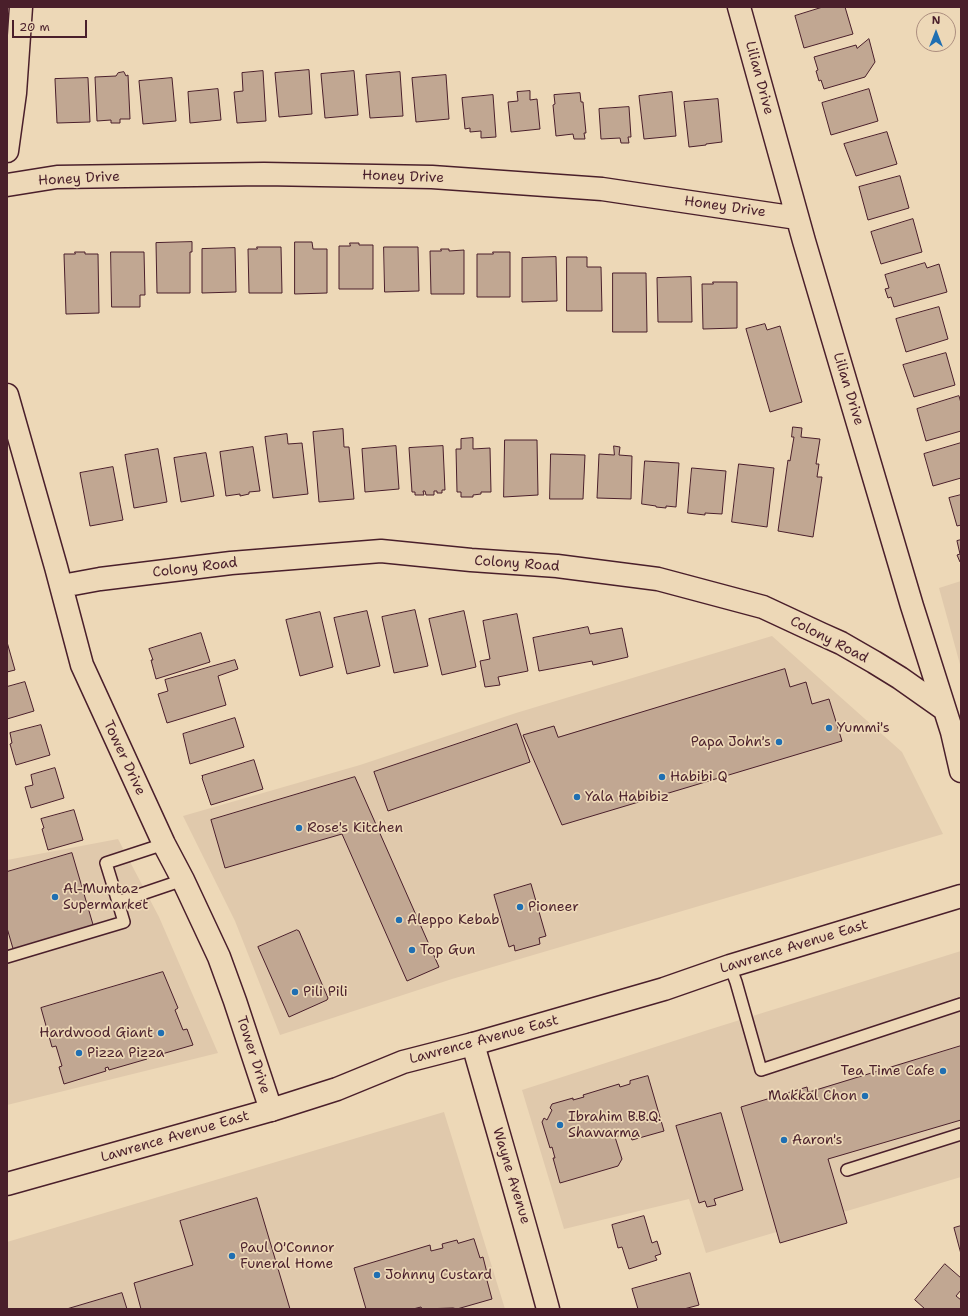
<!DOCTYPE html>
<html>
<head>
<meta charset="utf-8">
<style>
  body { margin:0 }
  #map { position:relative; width:968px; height:1316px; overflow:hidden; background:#edd8b7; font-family:"Shantell Sans",sans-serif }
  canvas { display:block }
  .frame { position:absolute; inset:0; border:8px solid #4a1f2b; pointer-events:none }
  .north { position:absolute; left:916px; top:12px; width:40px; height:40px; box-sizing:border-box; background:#edd8b7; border:1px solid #ac8e7f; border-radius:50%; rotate:0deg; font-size:11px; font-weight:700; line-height:16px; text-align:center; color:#4a1f2b }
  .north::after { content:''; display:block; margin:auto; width:14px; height:18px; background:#1f6fb2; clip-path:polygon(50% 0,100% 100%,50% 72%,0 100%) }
  .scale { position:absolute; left:12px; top:20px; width:75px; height:18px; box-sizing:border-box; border:2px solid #4a1f2b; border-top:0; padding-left:5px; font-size:12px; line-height:14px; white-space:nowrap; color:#4a1f2b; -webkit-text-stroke:3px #edd8b7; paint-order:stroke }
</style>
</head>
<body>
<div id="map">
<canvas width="968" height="1316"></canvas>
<div class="frame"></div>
<div class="north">N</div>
<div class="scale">20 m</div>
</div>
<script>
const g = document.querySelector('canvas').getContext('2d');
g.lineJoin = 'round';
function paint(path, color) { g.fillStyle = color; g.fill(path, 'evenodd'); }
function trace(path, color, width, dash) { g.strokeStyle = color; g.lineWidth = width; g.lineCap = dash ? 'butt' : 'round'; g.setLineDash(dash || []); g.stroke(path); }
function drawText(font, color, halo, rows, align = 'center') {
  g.font = font + ' "Shantell Sans",sans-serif'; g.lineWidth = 3.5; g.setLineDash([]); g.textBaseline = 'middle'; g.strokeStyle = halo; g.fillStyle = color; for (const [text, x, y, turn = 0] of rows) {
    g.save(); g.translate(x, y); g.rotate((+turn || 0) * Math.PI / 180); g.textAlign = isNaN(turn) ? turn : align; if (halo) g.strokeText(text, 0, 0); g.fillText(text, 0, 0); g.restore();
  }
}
const built = new Path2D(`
  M961,581V668L939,588Z
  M772,636L902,752L943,834L452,979L280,1035L235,921L183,816L360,765L516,713Z
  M118,839L159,917L218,1053L7,1105V860Z
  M961,951V1177L706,1253L689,1199L564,1229L522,1090L711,1029Z
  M444,1112L505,1309H7V1242Z`);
const building = new Path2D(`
  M823,7H845L853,34L804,48L795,16Z
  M869,39L875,62L865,77L824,89L821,80L819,81L816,71L818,70L814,57L856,45L857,48Z
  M309,70L312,114L279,117L275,73Z
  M263,71L266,121L237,123L234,92L243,91L242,73Z
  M354,71L358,115L325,118L321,74Z
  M124,72L126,76L128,75L130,119H120V123H111V120L97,121L95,77L116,76L118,73Z
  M400,72L403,116L370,118L366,75Z
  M446,75L449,119L416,122L412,78Z
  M88,78L90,122L57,123L55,79Z
  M172,78L176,121L143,124L139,81Z
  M218,89L221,120L190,123L188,92Z
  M869,89L878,121L831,135L822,103Z
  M530,91V100L537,99L540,129L511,132L508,102L518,101L517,92Z
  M672,92L676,136L644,139L639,96Z
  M580,93L581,102H583L586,133H584L585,139H574L573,134L556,136L553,105L555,104L554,95Z
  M493,95L496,137L481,138V131L470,132V128L465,129L462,98Z
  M718,99L722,142L706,144V145L689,147L684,102Z
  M629,107L631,137H628L629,143H621L620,138L601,139L599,109Z
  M887,132L897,164L856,176L844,144Z
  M900,176L909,208L868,220L859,187Z
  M913,219L922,252L881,264L871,232Z
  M192,242V252H190V293H157L156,243Z
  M295,242H312L313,249H327V293L295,294Z
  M350,243H359V245H373V289H339V246H350Z
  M257,247H281L282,293H249L248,249H257Z
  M384,247H418L419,291L385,292Z
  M235,248L236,292L202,293V249Z
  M441,249H449V251L464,250V294H431L430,251H441Z
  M75,252H85V254H98L99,313L66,314L64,254H75Z
  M111,252H144L145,295H140V307H112Z
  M493,252H510V297H477V254H493Z
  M556,257L557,301L522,302V258Z
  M567,257H587V267H601L602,311H567Z
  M925,263L927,268L939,264L947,292L894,307L891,297L888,298L885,289L889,288L885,275Z
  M613,273H646L647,332H613Z
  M691,277L692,322H658L657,278Z
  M713,282H737V328L703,329L702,284H713Z
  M939,307L948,339L906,352L896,319Z
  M765,324L767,330L780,326L802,402L770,412L746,329Z
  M946,353L955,385L914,397L903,365Z
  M959,396L961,403V431L926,441L917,409Z
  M793,427L802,428L801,437L820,439L816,464H819L817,477H822L813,537L778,531L788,460L790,461L794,437H792Z
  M343,429L344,447H349L354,499L319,502L313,432Z
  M287,434L288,444L302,443L308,494L273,498L265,437Z
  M473,438V449L490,448L491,492H481V494L473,495V497H461V492H457L456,449H461V439Z
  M505,440H537L538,495L504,497Z
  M961,443V478L933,486L924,454Z
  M396,446L399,489L365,492L362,449Z
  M443,446L445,490H442V493H437V491H434V495H426L425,491H423L424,495H415V492H412L409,448Z
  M614,446L620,447L619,455L632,456L631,499L597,498L599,454L614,455Z
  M253,447L260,491L249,492V494L240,496V494L226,496L220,452Z
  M158,449L167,502L134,508L125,455Z
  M206,453L214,496L181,502L174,458Z
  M551,454L585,455L583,499H550Z
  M645,461L679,463L676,507L666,506V508L656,507V506L642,504Z
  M739,464L774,468L767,527L732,522Z
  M113,467L123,520L90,526L80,473Z
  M692,468L726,471L722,514L705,513V515L688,513Z
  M961,495V525L957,526L949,498Z
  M961,540V562H960L957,555L960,554L957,541Z
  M415,610L428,666L394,673L382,617Z
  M367,611L380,666L347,674L334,618Z
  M464,611L476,667L442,675L429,619Z
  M320,612L333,667L300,676L286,620Z
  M517,614L528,671L498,677L500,685L485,687L480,661L490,659L483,621Z
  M588,627L590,634L622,628L628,657L593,665L592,661L539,671L533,638Z
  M201,633L210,662L156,679L151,660H153L149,649Z
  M7,642L15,670L7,672Z
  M235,660L238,669L218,676L226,705L167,723L158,694L168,691L165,680Z
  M785,669L790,687L806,682L812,704L829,699L842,741L562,825L523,735L554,726L558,737Z
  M25,682L34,711L7,719V687Z
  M235,718L244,747L190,764L183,734Z
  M517,724L530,762L388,811L374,772Z
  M41,725L50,755L16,765L10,744L12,743L10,733Z
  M254,760L263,789L211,805L202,778L203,777L202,776Z
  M55,768L64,798L31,808L25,787L33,785L31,775Z
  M355,777L439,967L407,981L342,834L225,868L211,820Z
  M74,810L83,840L48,850L42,829L44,828L41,819Z
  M72,853L94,928L14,952L7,928V872Z
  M531,884L546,936L539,938L540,944L515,951L514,945L509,947L494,895Z
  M297,930L299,931L328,998L327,1000L289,1017L258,947Z
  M163,972L178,1008L175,1010L183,1030L187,1029L193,1045L148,1058V1055L146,1056L147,1059L109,1070L108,1067L105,1068L106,1071L64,1084L59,1067L62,1066L56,1046L52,1047L41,1008Z
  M961,1046V1120L828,1159L847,1223L780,1243L741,1107L807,1087L808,1092Z
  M648,1076L664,1131L632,1140L629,1133L615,1137L622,1159L618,1166L560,1183L553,1158H555L552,1147L550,1148L542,1122L544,1118L547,1120L552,1110L550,1108L552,1104L573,1098V1100L584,1097L583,1095L619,1084L620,1087L630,1084V1081Z
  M721,1113L743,1190L714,1199L716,1205L707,1207L705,1201L699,1203L676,1126Z
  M257,1198L290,1309H141L134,1283L193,1265L180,1221Z
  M644,1216L652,1243L657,1241L661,1254L655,1256L657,1260L629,1269L622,1247L618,1248L612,1225Z
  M961,1226V1254L954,1228Z
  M474,1239L480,1258L483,1257L487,1273H485L492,1299L457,1309L453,1308L422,1309L421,1307L413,1309H366L354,1268L430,1245L431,1251L443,1248L442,1244L457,1240L458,1243Z
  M945,1264L961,1278V1290L956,1296L961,1300V1309H925L915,1300Z
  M690,1273L699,1305L684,1309H638L632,1289Z
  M122,1293L127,1309H67Z`);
const service = new Path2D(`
  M118,902L106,863L164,844
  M7,957L124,922L118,902L183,880
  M730,966L736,982L761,1070L961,1004
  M847,1170L961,1134`);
const minor = new Path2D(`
  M739,7L804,241L912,606L952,732L961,771
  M7,151L15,93L21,7
  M7,185L57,177L264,174L432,177L602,189L797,218
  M7,395L56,567L82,665L164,844L183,880L219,957L235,1001L271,1110
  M62,586L100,579L231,563L381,551L471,560L557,566L658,579L763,607L821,634L841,643L874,662L900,678L944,709
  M473,1044C498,1132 524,1220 548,1309`);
const secondary = new Path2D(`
  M7,1184L271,1110L337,1089L403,1062L473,1044L664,989L730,966L961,896`);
const markers = [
  [829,728,4,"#1f6fb2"],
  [779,742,4,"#1f6fb2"],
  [662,777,4,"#1f6fb2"],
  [577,797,4,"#1f6fb2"],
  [299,828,4,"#1f6fb2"],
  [55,897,4,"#1f6fb2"],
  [520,907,4,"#1f6fb2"],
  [399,920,4,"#1f6fb2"],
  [412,950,4,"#1f6fb2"],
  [295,992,4,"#1f6fb2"],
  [161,1033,4,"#1f6fb2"],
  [79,1053,4,"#1f6fb2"],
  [943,1071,4,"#1f6fb2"],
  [865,1096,4,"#1f6fb2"],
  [560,1125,4,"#1f6fb2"],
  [784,1140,4,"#1f6fb2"],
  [232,1256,4,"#1f6fb2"],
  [377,1275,4,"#1f6fb2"]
];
const streetNames = [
  ["Lilian Drive",759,78,75],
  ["Honey Drive",403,177,2],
  ["Honey Drive",79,179,-3],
  ["Honey Drive",725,207,8],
  ["Lilian Drive",848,389,73],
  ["Colony Road",517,564,4],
  ["Colony Road",195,568,-7],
  ["Colony Road",829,640,27],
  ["Tower Drive",124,758,65],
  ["Lawrence Avenue East",794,947,-17],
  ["Lawrence Avenue East",484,1040,-15],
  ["Tower Drive",253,1055,72],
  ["Lawrence Avenue East",175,1137,-16],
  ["Wayne Avenue",511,1176,73]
];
const poiNames = [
  ["Yummi's",837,728],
  ["Papa John's",771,742,"right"],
  ["Habibi Q",670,777],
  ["Yala Habibiz",585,797],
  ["Rose's Kitchen",307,828],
  ["Al-Mumtaz",63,889],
  ["Supermarket",63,905],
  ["Pioneer",528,907],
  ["Aleppo Kebab",407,920],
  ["Top Gun",420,950],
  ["Pili Pili",303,992],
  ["Hardwood Giant",153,1033,"right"],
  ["Pizza Pizza",87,1053],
  ["Tea Time Cafe",935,1071,"right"],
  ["Makkal Chon",857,1096,"right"],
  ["Ibrahim B.B.Q.",568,1117],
  ["Shawarma",568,1133],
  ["Aaron's",792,1140],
  ["Paul O'Connor",240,1248],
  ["Funeral Home",240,1264],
  ["Johnny Custard",385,1275]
];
paint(built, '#e0c9ac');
paint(building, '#c1a792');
trace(building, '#4a1f2b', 1);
trace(service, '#4a1f2b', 14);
trace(minor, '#4a1f2b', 25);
trace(secondary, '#4a1f2b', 25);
trace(service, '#edd8b7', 11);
trace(minor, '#edd8b7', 22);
trace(secondary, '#edd8b7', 22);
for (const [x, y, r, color] of markers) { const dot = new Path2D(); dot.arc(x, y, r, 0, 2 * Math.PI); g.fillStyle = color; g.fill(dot); trace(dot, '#edd8b7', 1.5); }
drawText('14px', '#4a1f2b', '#edd8b7', streetNames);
drawText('14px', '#4a1f2b', '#edd8b7', poiNames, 'left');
</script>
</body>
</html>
